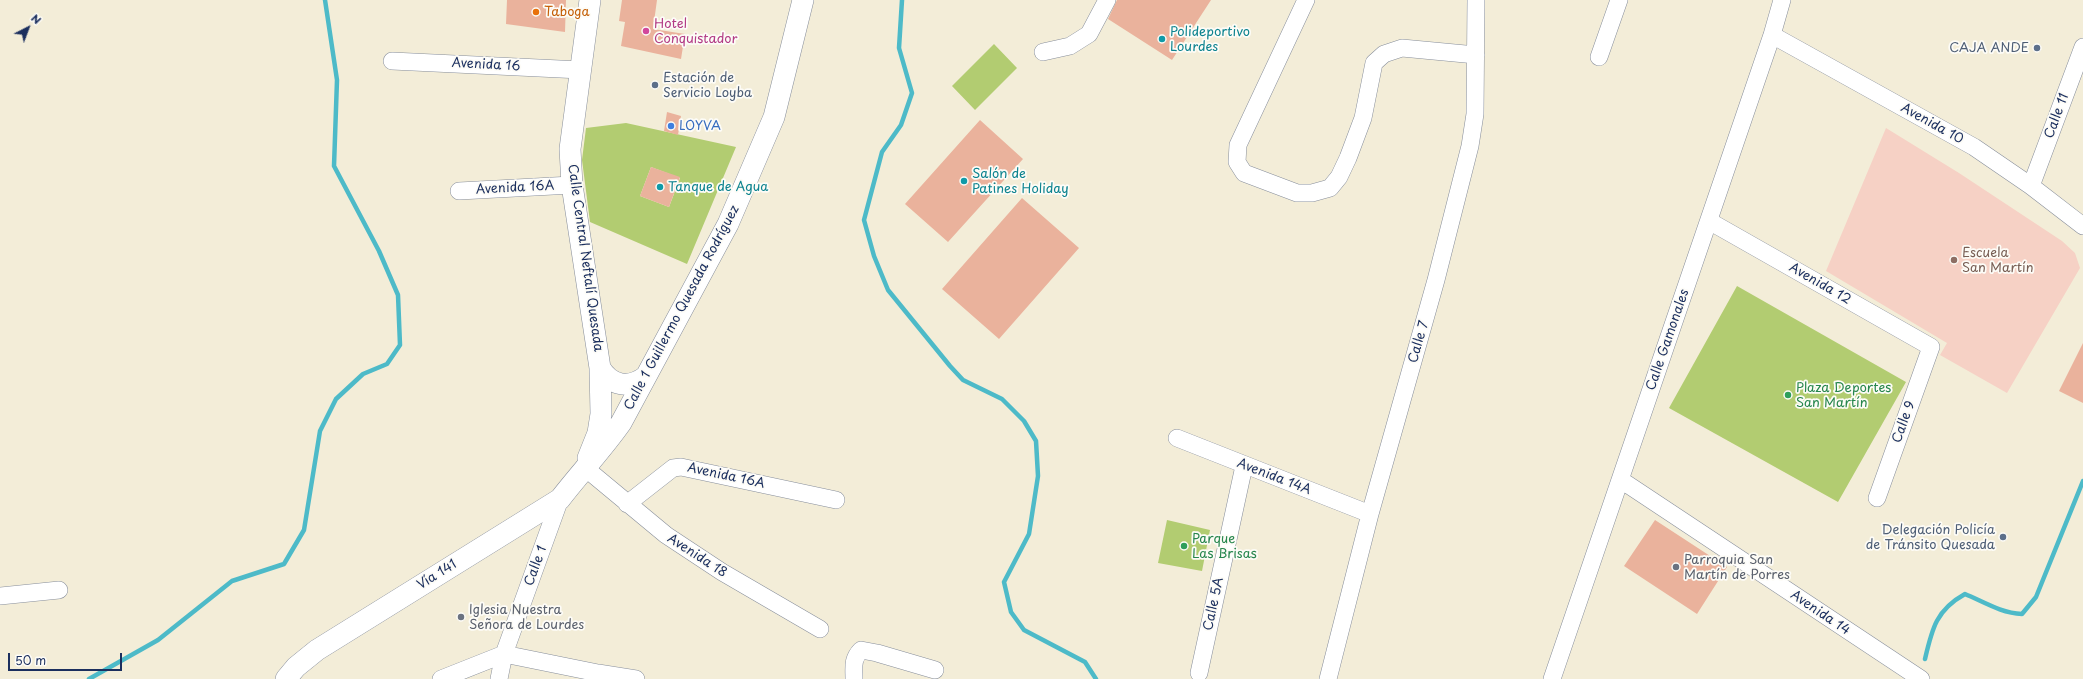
<!DOCTYPE html>
<html>
<head>
<meta charset="utf-8">
<style>
  body { margin:0 }
  #map { position:relative; width:2083px; height:679px; overflow:hidden; background:#f3edd8; font-family:"Playpen Sans",sans-serif }
  canvas { display:block }
  .north { position:absolute; left:8px; top:8px; width:40px; height:40px; -webkit-text-stroke:3px #fdfcf7; paint-order:stroke; rotate:42deg; font-size:11px; font-weight:700; line-height:16px; text-align:center; color:#1b2f5e }
  .north::after { content:''; display:block; margin:auto; width:14px; height:18px; background:#1b2f5e; clip-path:polygon(50% 0,100% 100%,50% 72%,0 100%) }
  .scale { position:absolute; left:8px; top:653px; width:114px; height:18px; box-sizing:border-box; border:2px solid #1b2f5e; border-top:0; padding-left:5px; font-size:12px; line-height:14px; white-space:nowrap; color:#1b2f5e; -webkit-text-stroke:3px #fdfcf7; paint-order:stroke }
</style>
</head>
<body>
<div id="map">
<canvas width="2083" height="679"></canvas>
<div class="north">N</div>
<div class="scale">50 m</div>
</div>
<script>
const g = document.querySelector('canvas').getContext('2d');
g.lineJoin = 'round';
function paint(path, color) { g.fillStyle = color; g.fill(path, 'evenodd'); }
function trace(path, color, width, dash) { g.strokeStyle = color; g.lineWidth = width; g.lineCap = dash ? 'butt' : 'round'; g.setLineDash(dash || []); g.stroke(path); }
function drawText(font, color, halo, rows, align = 'center') {
  g.font = font + ' "Playpen Sans",sans-serif'; g.lineWidth = 3.5; g.setLineDash([]); g.textBaseline = 'middle'; g.strokeStyle = halo; g.fillStyle = color; for (const [text, x, y, turn = 0] of rows) {
    g.save(); g.translate(x, y); g.rotate((+turn || 0) * Math.PI / 180); g.textAlign = isNaN(turn) ? turn : align; if (halo) g.strokeText(text, 0, 0); g.fillText(text, 0, 0); g.restore();
  }
}
const built = new Path2D(`
  M1886,128L1959,173L2062,241L2075,253L2080,268L2007,393L1940,355L1947,343L1826,271Z`);
const green = new Path2D(`
  M994,44L1017,68L975,110L952,86Z
  M626,123L736,147L687,264L590,222L582,160L586,128ZM651,167L680,178L669,207L640,196Z
  M1737,286L1906,382L1838,502L1669,408Z
  M1167,520L1210,530L1202,571L1158,563Z`);
const stream = new Path2D(`
  M902,0L899,48L912,93L901,125L882,152L864,220L874,256L888,290L950,366L963,380L1002,399L1024,421L1036,441L1038,476L1029,534L1004,582L1011,612L1024,630L1085,662L1096,679
  M1925,659C1932,629 1936,610 1965,594C1984,602 2001,613 2022,614L2036,597L2083,481
  M89,679L158,640L232,581L284,564L304,530L320,431L336,399L363,374L387,364L400,345L398,295L379,251L334,166L337,80L325,0`);
const building = new Path2D(`
  M507,0H566L565,32L506,24Z
  M622,0H657L653,29L685,34L681,59L621,46L625,22L619,21Z
  M1117,0H1211L1172,60L1108,19Z
  M667,112L681,116L678,135L664,131Z
  M980,120L1023,159L948,242L905,204Z
  M651,167L680,177L669,207L640,196Z
  M1022,198L1079,248L999,339L942,289Z
  M2083,343V403L2059,391Z
  M1655,520L1727,567L1697,614L1624,566Z`);
const minor = new Path2D(`
  M1306,0L1238,145L1237,162L1244,173L1297,193H1312L1330,188L1339,177L1348,158L1363,118L1374,63L1384,54L1402,48L1476,55
  M1772,35L1974,147L2031,186L2083,226
  M1043,52L1070,46L1089,34L1107,0
  M1599,57L1619,0
  M392,61L581,70
  M2031,186L2083,47
  M459,191L572,185
  M1709,221L1931,347L1877,498
  M1177,438L1370,514
  M584,467L666,535L722,572L820,629
  M1621,480L1921,679
  M627,504L673,468L681,467L836,500
  M0,596L59,590
  M504,654L598,673L636,679
  M1199,673L1244,466
  M441,679L504,654
  M499,679L504,654L560,499
  M854,679C854,667 852,659 861,650L877,653L935,670
  M1328,679L1370,514L1436,280L1470,146L1475,114L1476,0
  M1552,679L1772,35L1782,0`);
const major = new Path2D(`
  M600,368C611,386 629,389 645,377
  M588,458L598,433L601,414L600,368L572,185L570,149L590,0
  M286,679L296,667L317,650L560,499C580,473 602,450 621,423L728,224L774,117L803,0`);
const markers = [
  [536,12,4,"#e8710a"],
  [646,31,4,"#d1479c"],
  [1162,39,4,"#0f9aa8"],
  [2037,48,4,"#5c6f8a"],
  [655,85,4,"#5c6f8a"],
  [671,126,4,"#3f7fe0"],
  [964,181,4,"#0f9aa8"],
  [660,187,4,"#0f9aa8"],
  [1954,260,4,"#8d6e63"],
  [1788,395,4,"#2e9e5b"],
  [2003,537,4,"#5c6f8a"],
  [1184,546,4,"#2e9e5b"],
  [1676,567,4,"#6b7280"],
  [461,617,4,"#6b7280"]
];
const foodNames = [
  ["Taboga",544,12]
];
const hotelNames = [
  ["Hotel",654,24],
  ["Conquistador",654,39]
];
const cultureNames = [
  ["Polideportivo",1170,32],
  ["Lourdes",1170,47],
  ["Salón de",972,174],
  ["Patines Holiday",972,189],
  ["Tanque de Agua",668,187]
];
const serviceNames = [
  ["CAJA ANDE",2029,48],
  ["Estación de",663,78,"left"],
  ["Servicio Loyba",663,93,"left"],
  ["Delegación Policía",1995,530],
  ["de Tránsito Quesada",1995,545]
];
const streetNames = [
  ["Avenida 16",486,65,3],
  ["Calle 11",2057,116,-70],
  ["Avenida 10",1932,124,29],
  ["Avenida 16A",515,188,-3],
  ["Calle Central Neftalí Quesada",585,258,82],
  ["Avenida 12",1820,284,30],
  ["Calle 1 Guillermo Quesada Rodríguez",682,308,-62],
  ["Calle Gamonales",1668,340,-71],
  ["Calle 7",1419,342,-74],
  ["Calle 9",1904,422,-70],
  ["Avenida 16A",726,476,12],
  ["Avenida 14A",1274,477,21],
  ["Avenida 18",697,556,33],
  ["Calle 1",536,566,-70],
  ["Vía 141",437,575,-32],
  ["Calle 5A",1214,604,-78],
  ["Avenida 14",1820,613,34]
];
const shopNames = [
  ["LOYVA",679,126]
];
const educationNames = [
  ["Escuela",1962,253],
  ["San Martín",1962,268]
];
const leisureNames = [
  ["Plaza Deportes",1796,388],
  ["San Martín",1796,403],
  ["Parque",1192,539],
  ["Las Brisas",1192,554]
];
const worshipNames = [
  ["Parroquia San",1684,560],
  ["Martín de Porres",1684,575],
  ["Iglesia Nuestra",469,610],
  ["Señora de Lourdes",469,625]
];
paint(built, '#f6d1c5');
paint(green, '#b2cc71');
trace(stream, '#4dbac8', 4.5);
paint(building, '#eab29c');
trace(minor, '#878e9b', 18);
trace(major, '#878e9b', 22);
trace(minor, '#fff', 17);
trace(major, '#fff', 21);
for (const [x, y, r, color] of markers) { const dot = new Path2D(); dot.arc(x, y, r, 0, 2 * Math.PI); g.fillStyle = color; g.fill(dot); trace(dot, '#fdfcf7', 1.5); }
drawText('13px', '#c56008', '#fdfcf7', foodNames, 'left');
drawText('13px', '#b23c85', '#fdfcf7', hotelNames, 'left');
drawText('13px', '#0d838f', '#fdfcf7', cultureNames, 'left');
drawText('13px', '#4e5e75', '#fdfcf7', serviceNames, 'right');
drawText('13px', '#1b2f5e', '#fdfcf7', streetNames);
drawText('13px', '#366cbe', '#fdfcf7', shopNames, 'left');
drawText('13px', '#785e54', '#fdfcf7', educationNames, 'left');
drawText('13px', '#27864d', '#fdfcf7', leisureNames, 'left');
drawText('13px', '#5b616d', '#fdfcf7', worshipNames, 'left');
</script>
</body>
</html>
